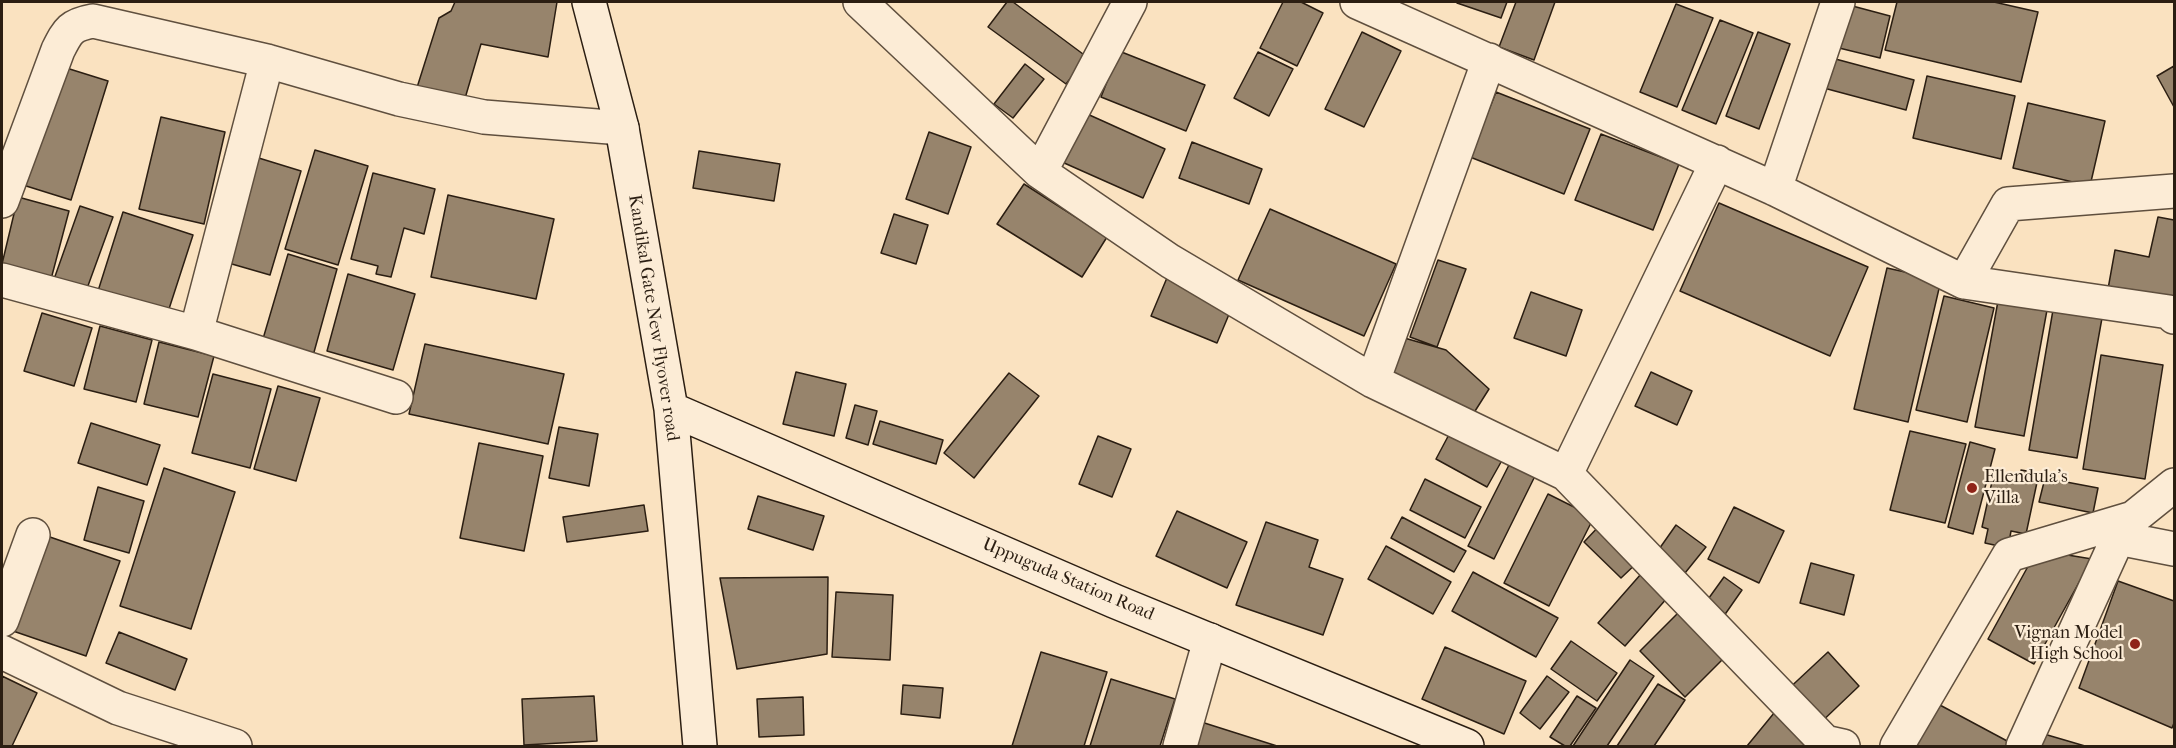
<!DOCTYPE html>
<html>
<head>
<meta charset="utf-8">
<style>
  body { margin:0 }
  #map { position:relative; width:2176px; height:748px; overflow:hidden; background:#fae2c0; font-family:"IM FELL French Canon",serif }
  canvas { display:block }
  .frame { position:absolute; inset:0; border:3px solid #2b1e12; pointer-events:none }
</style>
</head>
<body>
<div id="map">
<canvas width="2176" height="748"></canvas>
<div class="frame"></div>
</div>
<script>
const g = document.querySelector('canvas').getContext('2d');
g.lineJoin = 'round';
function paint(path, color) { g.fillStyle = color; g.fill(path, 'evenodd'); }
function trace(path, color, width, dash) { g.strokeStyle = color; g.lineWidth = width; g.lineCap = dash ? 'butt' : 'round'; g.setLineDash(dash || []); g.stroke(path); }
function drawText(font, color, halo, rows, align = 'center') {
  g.font = font + ' "IM FELL French Canon",serif'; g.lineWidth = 4.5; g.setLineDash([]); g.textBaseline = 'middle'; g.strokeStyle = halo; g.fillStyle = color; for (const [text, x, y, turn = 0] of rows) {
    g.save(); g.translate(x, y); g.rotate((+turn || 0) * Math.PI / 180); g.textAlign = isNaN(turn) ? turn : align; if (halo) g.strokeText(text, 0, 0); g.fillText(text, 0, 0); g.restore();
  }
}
const building = new Path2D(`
  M455,2H557L548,57L481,44L461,112L414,97L439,18L451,11Z
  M1007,2H1013L1087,57L1066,84L988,27Z
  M1283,2H1301L1323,13L1297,66L1260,48Z
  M1457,2H1507L1501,18L1457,3Z
  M1516,2H1555L1534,60L1499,47Z
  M1897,2H1994L2038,12L2021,82L1885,50Z
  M1676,4L1713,18L1677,107L1640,92Z
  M1845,4L1890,16L1880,58L1835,47Z
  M1720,20L1753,33L1716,124L1682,110Z
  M1362,32L1401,51L1364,127L1325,109Z
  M1758,32L1790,44L1759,129L1726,116Z
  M1119,51L1205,85L1186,131L1101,97Z
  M1258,52L1293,69L1269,116L1234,98Z
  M1828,57L1914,80L1906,110L1820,87Z
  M1025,64L1044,79L1013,118L994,104Z
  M60,66L108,81L71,200L23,185Z
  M2174,66V107L2157,76Z
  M1927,76L2015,96L2001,159L1913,138Z
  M1496,92L1590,129L1564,194L1470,157Z
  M2028,103L2105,121L2090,186L2013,168Z
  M1085,113L1165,149L1143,198L1062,162Z
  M161,117L225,132L204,224L139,209Z
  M929,132L971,147L948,214L906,199Z
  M1601,134L1679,164L1653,230L1575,200Z
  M1192,142L1262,169L1249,204L1179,178Z
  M315,150L368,166L338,265L285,249Z
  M699,151L780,164L774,201L693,188Z
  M249,155L301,171L270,275L218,260Z
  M373,173L435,189L424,234L404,228L391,277L376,274L378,266L351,259Z
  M1024,184L1107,237L1082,277L997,224Z
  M448,195L554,219L536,299L431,277Z
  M18,197L69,211L50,283L2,264Z
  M1719,203L1868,267L1830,356L1680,291Z
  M80,206L113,217L85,294L53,282Z
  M1270,209L1396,264L1364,336L1238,280Z
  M123,212L193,235L168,312L98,291Z
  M894,214L928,225L916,264L881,253Z
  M2158,217L2174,220V302L2108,289L2115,250L2149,257Z
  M288,254L337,269L311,363L260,349Z
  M1438,260L1466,269L1437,347L1410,337Z
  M1887,268L1941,280L1908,422L1854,409Z
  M1169,273L1235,300L1217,343L1151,316Z
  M348,274L415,294L393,370L327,351Z
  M1531,292L1582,310L1566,356L1514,338Z
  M1944,296L1994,308L1967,422L1916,410Z
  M1998,301L2047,310L2024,436L1975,427Z
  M2053,310L2102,318L2077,458L2029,450Z
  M42,313L92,328L74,386L24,371Z
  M100,326L152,340L136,402L84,389Z
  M1401,337L1446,350L1489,389L1470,419L1385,367Z
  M159,342L214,356L198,417L144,404Z
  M425,344L564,374L548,444L409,414Z
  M2101,355L2163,365L2145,479L2083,469Z
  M796,372L846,384L834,436L783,424Z
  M1651,372L1692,391L1677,425L1635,406Z
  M1009,373L1039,396L974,478L944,453Z
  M213,374L271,389L250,468L192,453Z
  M278,386L320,398L296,481L254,469Z
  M855,405L877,411L868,445L846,438Z
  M880,421L943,440L936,464L873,444Z
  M91,423L160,445L147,485L78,463Z
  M559,427L598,434L589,486L549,478Z
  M1453,427L1505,455L1487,487L1436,459Z
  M1910,431L1966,444L1945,523L1890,510Z
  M1098,436L1131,449L1112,497L1079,484Z
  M1970,442L1995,449L1973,534L1948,527Z
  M479,443L543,456L524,551L460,538Z
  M1511,461L1536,474L1494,559L1468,546Z
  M164,468L235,492L191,629L120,606Z
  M2021,470L2039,473L2026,534L2011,531L2008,548L1985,543L1988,529L1982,527L1993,477L2019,482Z
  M2045,478L2098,488L2093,513L2039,502Z
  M1425,479L1481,507L1465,538L1410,510Z
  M98,487L144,501L129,553L84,540Z
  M1548,494L1594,517L1549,606L1504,583Z
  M758,496L824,516L813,550L748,529Z
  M644,505L648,531L567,542L563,517Z
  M1734,507L1784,531L1759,583L1708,559Z
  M1177,511L1247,542L1227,588L1156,556Z
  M1402,517L1466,551L1454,572L1391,538Z
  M1266,522L1318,540L1309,567L1343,579L1323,635L1236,605Z
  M1602,523L1640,560L1621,578L1584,542Z
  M1676,525L1706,547L1685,573L1657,552Z
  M47,536L120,561L86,656L13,631Z
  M1386,546L1451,582L1433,614L1368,579Z
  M2037,550L2092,559L2034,664L1988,639Z
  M1811,563L1854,575L1844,615L1800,603Z
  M1648,566L1675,589L1625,646L1598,623Z
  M1473,572L1558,618L1536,657L1452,611Z
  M828,577L827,654L737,669L720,578Z
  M1724,577L1742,590L1719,623L1701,609Z
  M2118,581L2174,601V723L2172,728L2079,688Z
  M836,592L893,595L890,660L832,657Z
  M1681,610L1726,656L1685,697L1640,651Z
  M119,632L187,659L175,690L106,663Z
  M1571,641L1617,673L1597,701L1551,669Z
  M1445,647L1526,681L1504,734L1422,699Z
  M1041,652L1107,672L1084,746H1012Z
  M1828,652L1859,686L1815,728L1783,694Z
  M1630,660L1654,676L1607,746H1573Z
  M2,676L37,693L12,746H2Z
  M1547,676L1569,692L1540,729L1520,713Z
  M1111,679L1175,699L1160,746H1090Z
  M1658,684L1685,700L1654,746H1617Z
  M903,685L943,688L940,718L901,714Z
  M594,696L597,741L524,745L522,699Z
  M1577,696L1596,708L1570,746H1565L1550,737Z
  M803,697L804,735L759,737L757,699Z
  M1938,704L2009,742L2006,746H1915Z
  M1779,707L1828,746H1747Z
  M1195,720L1277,746H1187Z
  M2044,734L2085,746H2040Z`);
const street = new Path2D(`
  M860,2L1040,172L1170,261L1373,381L1566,474L1825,742L1843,746
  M1357,2L1775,189L1964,282L2169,312L2174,317
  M1040,172L1130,2
  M1775,189L1838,2
  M2,201L58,50C68,30 71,25 93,21L267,61L399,99L484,117L622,128
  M2,280L196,333L396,397
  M1964,282L2008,204L2174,191
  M196,333L267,61
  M1373,381L1489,60
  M1566,474L1717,162
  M2121,534L2133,518L2174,485
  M2,620L33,535
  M2,652L118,708L235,746
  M1180,746L1210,640
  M1897,746L2009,555L2133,518
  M2023,746L2118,538L2174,549`);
const secondary = new Path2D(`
  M589,2L622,128L671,409L700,746
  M671,409L1114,601L1467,746`);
const markers = [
  [1972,488,6,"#8f2418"],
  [2135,644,6,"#8f2418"]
];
const streetNames = [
  ["Kandikal Gate New Flyover road",653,318,81],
  ["Uppuguda Station Road",1068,580,23]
];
const poiNames = [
  ["Ellendula's",1984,478],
  ["Villa",1984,499],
  ["Vignan Model",2123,634,"right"],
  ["High School",2123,655,"right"]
];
paint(building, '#97846c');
trace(building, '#2b1e12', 1.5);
trace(street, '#5f4f3e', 36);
trace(secondary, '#2b1e12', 36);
trace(street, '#fcecd6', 33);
trace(secondary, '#fcecd6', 33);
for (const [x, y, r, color] of markers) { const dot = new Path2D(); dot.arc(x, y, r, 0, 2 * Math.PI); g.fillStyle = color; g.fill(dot); trace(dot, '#fcecd6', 2); }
drawText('18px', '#2b1e12', '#fcecd6', streetNames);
drawText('18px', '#2b1e12', '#fcecd6', poiNames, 'left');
</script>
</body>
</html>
